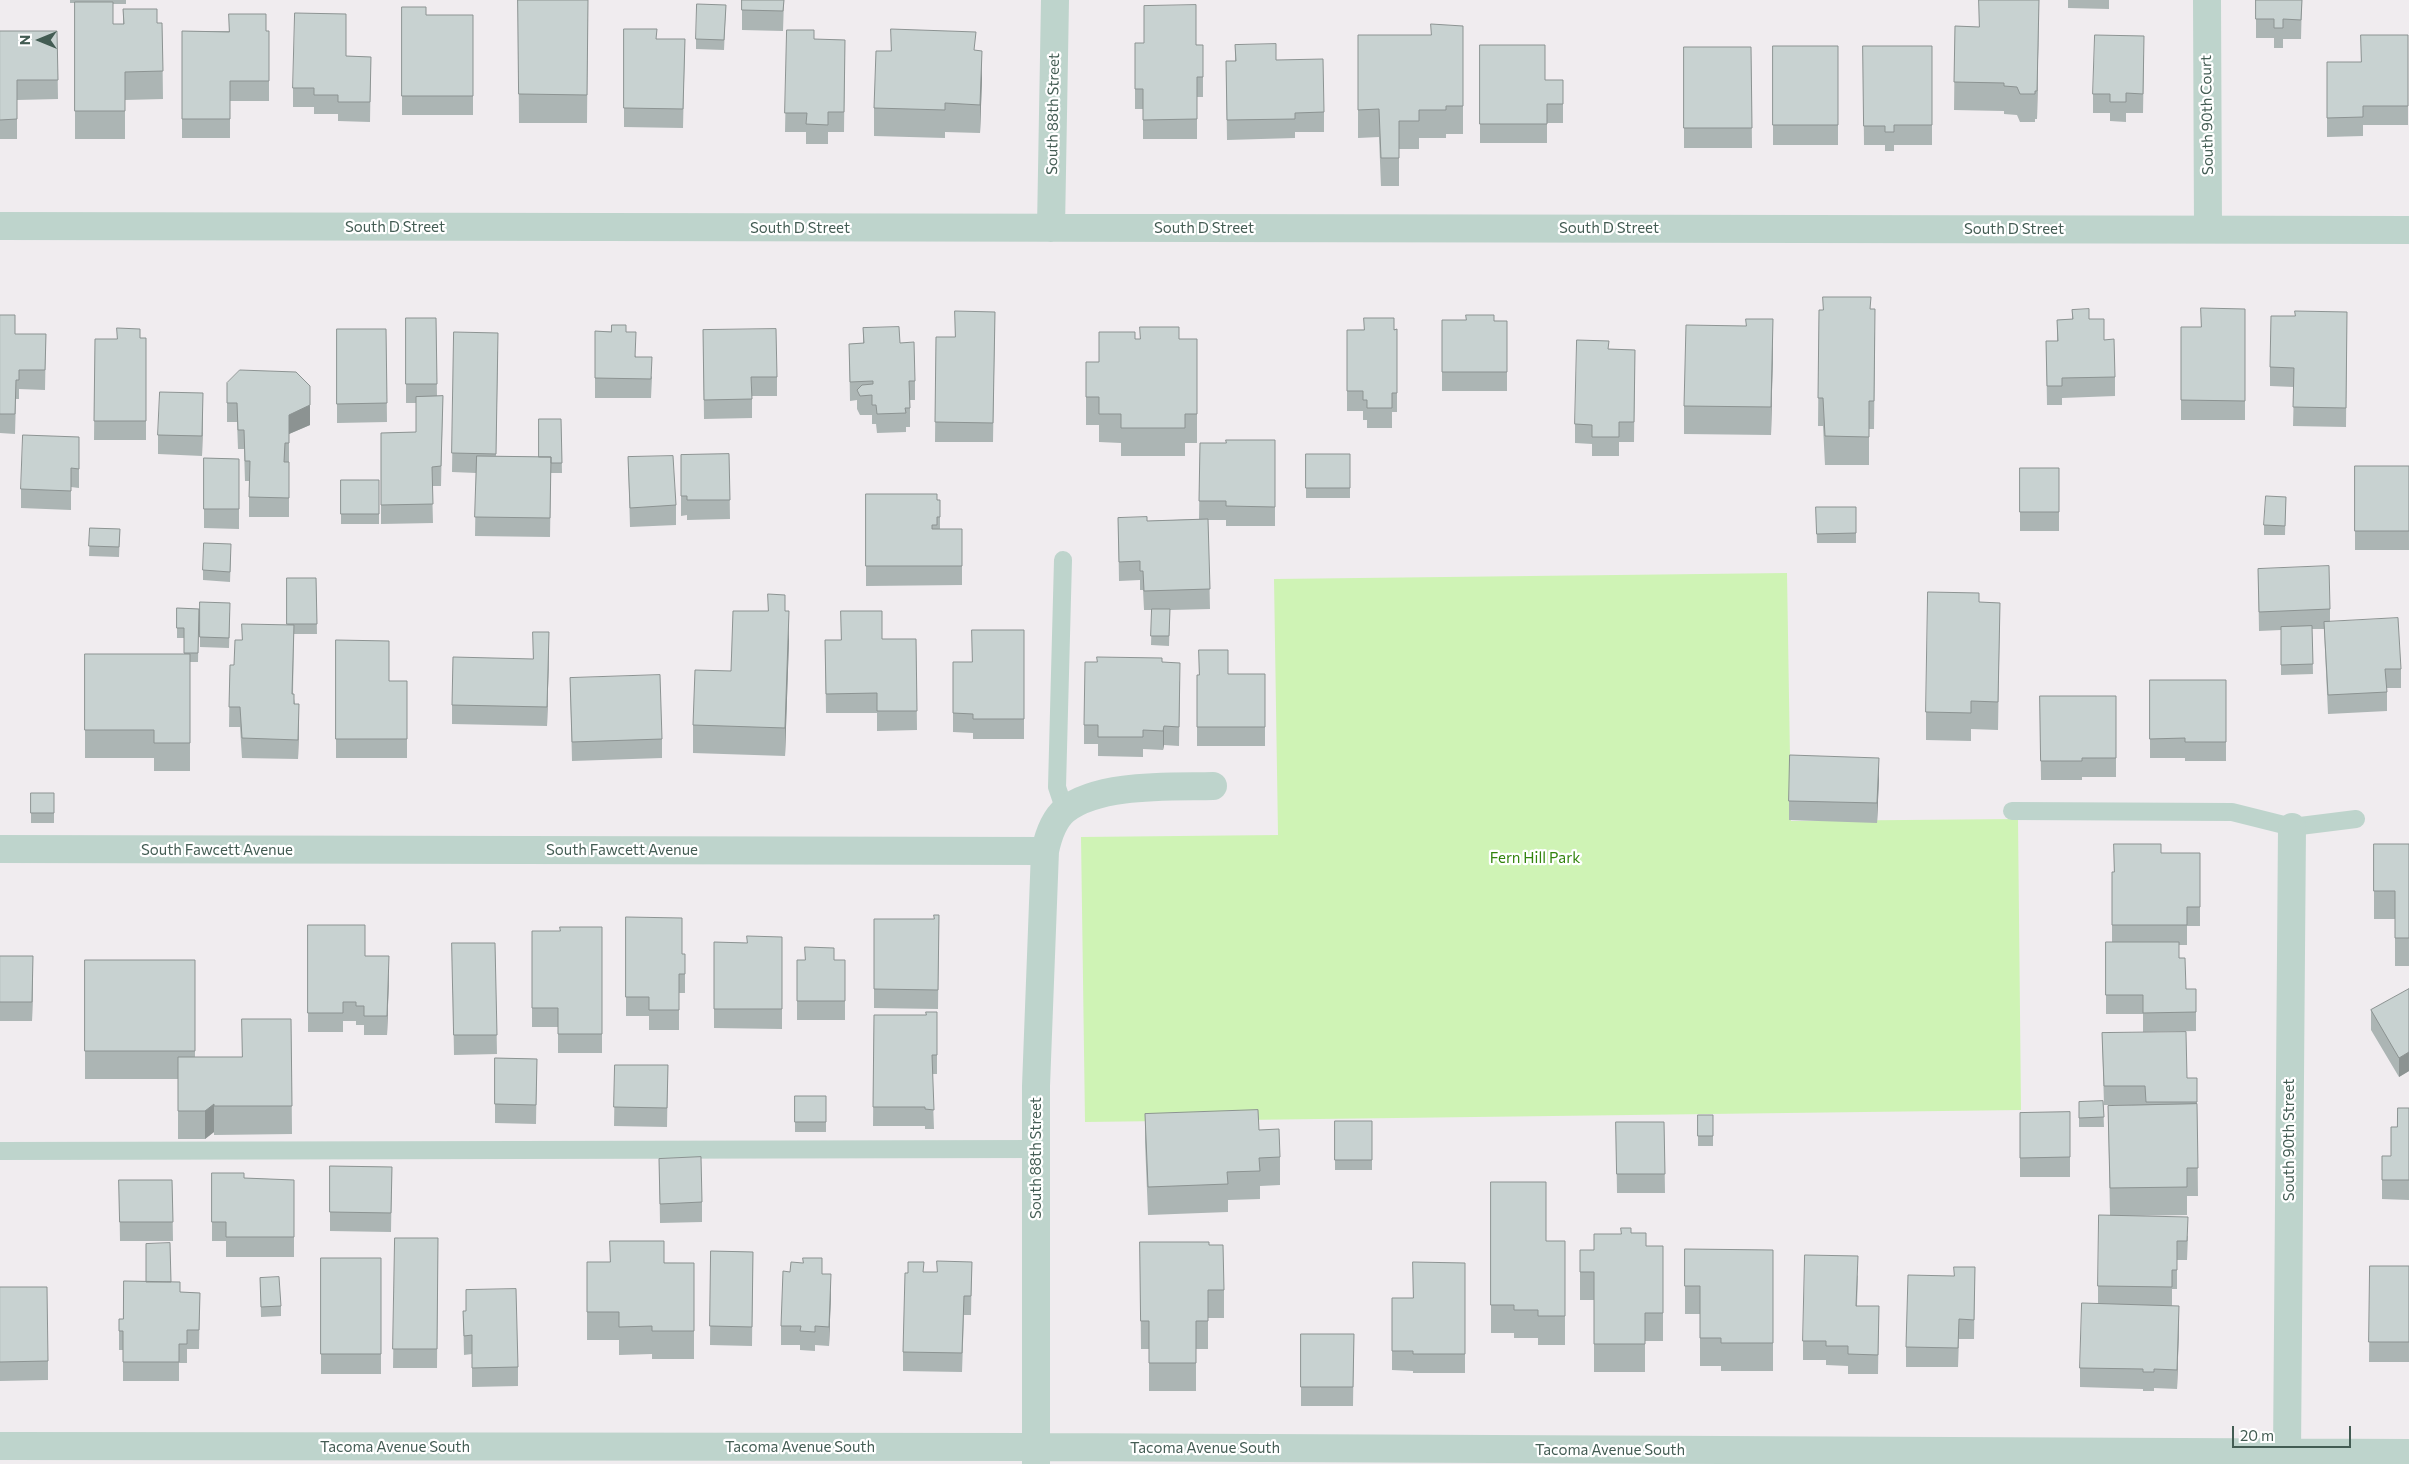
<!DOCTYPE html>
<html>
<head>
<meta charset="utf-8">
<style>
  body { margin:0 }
  #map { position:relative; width:2409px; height:1464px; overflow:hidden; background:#f0ecef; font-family:Commissioner,sans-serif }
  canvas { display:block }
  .north { position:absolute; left:15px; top:15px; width:50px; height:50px; -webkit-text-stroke:4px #fff; paint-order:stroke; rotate:270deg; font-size:14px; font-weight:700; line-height:20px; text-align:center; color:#435c53 }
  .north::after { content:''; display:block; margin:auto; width:18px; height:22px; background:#435c53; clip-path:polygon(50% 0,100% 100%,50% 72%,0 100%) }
  .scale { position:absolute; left:2232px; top:1426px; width:119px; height:22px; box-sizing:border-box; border:2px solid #435c53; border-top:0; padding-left:6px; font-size:15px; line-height:18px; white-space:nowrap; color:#435c53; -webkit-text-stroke:4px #fff; paint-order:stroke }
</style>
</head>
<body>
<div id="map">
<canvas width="2409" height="1464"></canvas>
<div class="north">N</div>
<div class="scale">20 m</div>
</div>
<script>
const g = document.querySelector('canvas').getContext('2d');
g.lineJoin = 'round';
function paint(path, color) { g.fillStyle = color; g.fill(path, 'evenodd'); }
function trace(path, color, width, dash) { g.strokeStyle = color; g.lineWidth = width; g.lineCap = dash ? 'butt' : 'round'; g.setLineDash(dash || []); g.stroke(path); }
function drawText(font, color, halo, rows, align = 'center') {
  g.font = font + ' Commissioner,sans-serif'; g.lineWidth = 4.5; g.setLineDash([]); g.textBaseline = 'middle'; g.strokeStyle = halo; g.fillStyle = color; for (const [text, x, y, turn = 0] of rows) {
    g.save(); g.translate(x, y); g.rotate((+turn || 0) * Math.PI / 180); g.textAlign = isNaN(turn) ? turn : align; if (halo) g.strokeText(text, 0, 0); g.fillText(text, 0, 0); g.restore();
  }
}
const green = new Path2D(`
  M1787,573L1791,821L2018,819L2021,1110L1085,1122L1081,837L1278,835L1274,579Z`);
const service = new Path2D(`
  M1063,560L1057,787L1065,811
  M2012,811L2232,812L2292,827L2356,819
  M0,1151L1036,1149`);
const minor = new Path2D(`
  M2207,0L2208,229
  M0,226L2409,230
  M1051,228L1055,0
  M0,849L1045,851
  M0,1446L1036,1447L2409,1453
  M2287,1453L2292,827
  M1036,1464V1086L1045,851C1048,837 1053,820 1065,810C1099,783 1170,787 1213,786`);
const wall = new Path2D(`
  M70,0H126V4H113V24H123V9L157,23H162L163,99L125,100V139H75V3H70Z
  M518,0H588L587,123H519Z
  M742,0H784L783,31L742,30Z
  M2039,0L2037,119H2035V122H2020L2017,115L2004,114V111L1954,110L1955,26L1979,27Z
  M2068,0H2109V9L2068,8Z
  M2256,0H2302L2301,39H2283V48H2274V38H2256Z
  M726,5L724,50L696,49V39Z
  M402,7L426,15H473V115H402Z
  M1463,26V134H1446V138H1419V149H1399V186H1381L1379,137L1358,138V35H1431Z
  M624,29L657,39H685L683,128L624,127Z
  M787,30L814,39L845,40L844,132H828V144H806V132H785Z
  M0,31H57L58,99L17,100V139H0Z
  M182,31H269V101H230V138H182Z
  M2408,35V125H2363V136L2327,137V62H2361Z
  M1135,43L1203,45V97H1197V139H1143V109H1135Z
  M1235,45L1276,60L1324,112V132H1295V138L1227,140L1226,61H1235Z
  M1480,45L1545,80H1563V123H1547V143H1480Z
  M1773,46H1838V145H1773Z
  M1863,46H1932V145H1894V151H1885V145H1864Z
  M1684,47H1751L1752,148H1684Z
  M891,51H976L982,79L980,133L945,132V138L874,136V108Z
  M2144,55L2143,113H2126V122L2110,121V113H2093V94Z
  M346,56L371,57L370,122L338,121V114H314V107H293V88Z
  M1871,309L1875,338L1874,429H1869V465H1825L1823,426H1818L1819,310Z
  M2245,309V420H2181V327H2201Z
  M2072,310L2089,319L2104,340L2115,377V396L2062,398V405H2047L2046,341H2057V320L2072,319Z
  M995,312L993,442H935L936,337H955Z
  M2347,312L2346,427L2293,426L2294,387L2270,386V367L2295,316Z
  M0,315L15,334H46L45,390L19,389V399H16L15,434L0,433Z
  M406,318H436L437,396H443L441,486H432L433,523L381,524V433L416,432V403H406Z
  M1442,320L1507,321V391H1442Z
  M863,328L900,343L915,381V400H910V427H906V432L877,433L876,424H872V415H860L857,409V400L850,401L849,344L863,343Z
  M337,329H386L387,422L337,423Z
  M1397,329V412H1392V428H1367V420H1363V411H1347V330Z
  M703,330L777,377V396H752V418L704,419Z
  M595,331L626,332L636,357L652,377L651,398H595Z
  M454,332L498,352L496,456L539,457L561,419L562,473H551L550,537L475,536L476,473L452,472Z
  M146,338V440H94L95,339H117Z
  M1135,339H1197V443H1185V456H1121V443L1099,442V425H1086V362H1099Z
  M1773,347L1771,435L1684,434V406Z
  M1609,349L1635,350L1634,442H1619V456H1592V444L1575,443V424Z
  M227,383L310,405V425L289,434V517H249V481H245L244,449H238L237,422H227Z
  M203,412L202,456L158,454V435Z
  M79,437V488L71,487V510L21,508V489Z
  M1275,440V526H1226V520H1208L1210,609L1170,610L1169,646L1151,645L1152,610H1144L1143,590H1140V580L1119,581L1118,518L1147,521L1199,519L1200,443H1226Z
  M729,454L730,519L687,520V515L681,516V455Z
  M1306,454H1350V498H1306Z
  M628,457L676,505V525L630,527Z
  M204,458L239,459V529L204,528Z
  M2355,466H2409V550H2355Z
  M2020,468H2059V531H2020Z
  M341,480H379V524H341Z
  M866,494L940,500V529H962V585L866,586Z
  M2286,497L2285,535H2264V525Z
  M1816,507H1856V543H1817Z
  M90,528L120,529L119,557L89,556Z
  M231,554L230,582L203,580V570Z
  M2258,569L2330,609V622L2401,669V688H2387V711L2328,714L2324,629H2312L2313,674L2281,675V630L2259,631Z
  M316,578L317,634H294L293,694L299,723L298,759L242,758L240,727H229L230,665H234L242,640L287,625Z
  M200,602L230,613L229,648L200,647Z
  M1979,602L2000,603L1998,730L1971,729V741L1926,740V712Z
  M177,608L199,609L198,662H190V771H154V758H85V654H184V638H177Z
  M785,611L789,640L785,756L693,753V725L731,671Z
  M841,611L882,639H916L917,730L877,731V713H826L825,640H841Z
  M1024,630V739H973V733L953,732V662H972Z
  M336,640L389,681H407V758H336Z
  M549,651L547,726L452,724V705Z
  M1162,662L1180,682L1179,746L1164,745L1163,750L1143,749V757L1098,756V744H1084V725Z
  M1228,674H1265V746H1197V675Z
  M570,678L662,739V758L572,761Z
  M2150,680H2226V761H2185V758H2150Z
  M2040,696H2116V777H2082V780H2041Z
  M1879,777L1877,823L1789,820V801Z
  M31,793H54V823H31Z
  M2374,844H2409V966H2395V919H2374Z
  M2161,853H2200V926H2187V945H2179V958L2186,989H2196V1031L2143,1032V1014H2106V942H2112V872H2114Z
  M939,915L938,1009L874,1008V919H934Z
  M626,917L682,954H685V993H679V1030H649V1016H626Z
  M308,925L365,956L389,975L387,1035H364V1025H356V1021H343V1032H308Z
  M602,927V1053H558V1027H532V931H560Z
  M782,937V1029L714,1028V942L747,943Z
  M452,943H495L497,1054L454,1055Z
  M0,956L33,975L32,1021H0Z
  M85,960H195V1057H242L291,1019L292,1134L214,1135V1132L205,1139H178V1079H85Z
  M797,960H845V1020H797Z
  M2409,989V1071L2399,1077L2371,1030V1010Z
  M937,1012V1074H932L934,1129H925V1126H873L874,1015H926Z
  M2102,1033L2187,1078L2197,1102L2198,1196H2187V1215L2129,1216L2188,1236L2187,1260H2177V1289H2172V1305L2179,1325L2177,1389L2154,1388V1391H2143V1389L2080,1387V1368L2098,1303V1286L2110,1215L2108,1106L2133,1105H2104Z
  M495,1058L537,1059L536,1124L495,1123Z
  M615,1065H668L667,1127L614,1126Z
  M795,1096H826V1132H795Z
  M2103,1101L2104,1127H2079V1102Z
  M2409,1108V1200L2382,1199V1180L2391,1156L2397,1127Z
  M2070,1112V1177H2020V1113Z
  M1145,1114L1259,1130L1280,1157V1185L1260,1186V1199L1228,1200V1212L1148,1215L1145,1142Z
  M1698,1115H1713V1146H1698Z
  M1335,1121H1372V1170H1335Z
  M1616,1122H1664L1665,1193H1617Z
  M659,1159L702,1202V1222L660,1223Z
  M330,1166L392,1167L391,1232L330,1231Z
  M212,1173L244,1178L294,1180V1257H226V1241H212Z
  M119,1180H172L173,1241H120Z
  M1491,1182L1546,1241H1565V1345H1538V1338H1514V1333H1491Z
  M1631,1233L1646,1246H1663V1341H1645V1372H1594V1300H1580V1250H1594Z
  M395,1238H438L437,1368H393Z
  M1140,1242L1209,1245L1224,1290V1318H1208V1349H1196V1391H1149V1349H1141Z
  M1685,1249L1773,1250V1371H1721V1366H1700V1314H1685Z
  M711,1251L753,1252L752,1346L710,1345Z
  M321,1258H381V1374H321Z
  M587,1262L694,1263V1359H652V1354L619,1355V1340H587Z
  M972,1262L971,1315H964L962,1372L903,1371V1352L908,1273L937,1272Z
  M1465,1263V1373H1413V1371L1392,1370V1298H1413Z
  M2370,1266H2409V1362H2369Z
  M1975,1267L1974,1339H1959L1958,1367H1906V1347L1954,1276Z
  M822,1274L831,1293L829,1346L815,1345V1351L800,1350V1345H781V1326Z
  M1858,1275L1857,1306H1879L1878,1374H1848V1366L1826,1365V1360H1803V1341Z
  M260,1278L281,1306V1316L261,1317Z
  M171,1282L180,1292L200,1293L199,1349H187V1363H179V1381H123V1350H119V1319H123Z
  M0,1287L48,1361V1380L0,1381Z
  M466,1290L518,1367V1386L472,1387V1354L464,1355L463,1311H466Z
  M1301,1334H1354L1353,1406H1301Z`);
const shadedWall = new Path2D(`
  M2039,0L2037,119V91Z
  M982,51V79L980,133V105Z
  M1773,319V347L1771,435V407Z
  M310,386V425L289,434V463V415Z
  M203,393V412L202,456V436Z
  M789,611V640L785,756V728Z
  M549,632V651L547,726V707Z
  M299,704V723L298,759V740Z
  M1164,726V745L1163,750V731Z
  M1879,758V777L1877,823V803Z
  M33,956V975L32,1021V1002Z
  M389,956V975L387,1035V1016Z
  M2409,1052V1071L2399,1077V1058Z
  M214,1104V1132L205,1139V1111Z
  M831,1274V1293L829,1346V1327Z
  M2179,1306V1325L2177,1389V1370Z`);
const building = new Path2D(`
  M518,0H588L587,95L519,94Z
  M742,0H784L783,11L742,10Z
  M1979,0H2039L2037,91H2035V94H2020L2017,87L2004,86V83L1954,82L1955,26L1979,27Z
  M2256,0H2302L2301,20L2283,19V28H2274V19H2256Z
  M75,2H113V24H124L123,9H157V23H162L163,71L125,72V111H75Z
  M697,4L726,5L724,40L696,39Z
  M1196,5V45H1203V77H1197V119L1143,120V89H1135V43H1144V6Z
  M402,7H426V15H473V96H402Z
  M295,13L346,14V56L371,57L370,102H338V95H314V88H293Z
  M229,14H266V31H269V81H230V119H182V31L229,32Z
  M1431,24L1463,26V106H1446V110H1419V121H1399V158H1381L1379,109L1358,110V35H1431Z
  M624,29H657L656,39H685L683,109L624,108Z
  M891,29L976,32L974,50L982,51L980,105L945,103V110L874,108L876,51H891Z
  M787,30H814V39L845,40L844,112H828V125L806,124L807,113H785Z
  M0,31H57L58,80H17V119L0,120Z
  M2095,35L2144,36L2143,94L2126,93V102H2110V94H2093Z
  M2361,35H2408V106H2363V117L2327,118V62H2361Z
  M1276,44V60L1323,59L1324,112L1295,113V119L1227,120L1226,61H1236L1235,45Z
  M1480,45H1545V80H1563V104H1547V124H1480Z
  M1773,46H1838V125H1773Z
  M1863,46H1932V125H1894V132H1885V126H1864Z
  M1684,47H1751L1752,128H1684Z
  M1823,297H1871L1870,309H1875L1874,401H1869V437L1825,436L1823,398H1818L1819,310H1823Z
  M2201,308L2245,309V401L2181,400V327H2201Z
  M2089,309V319H2104V340L2114,339L2115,377L2062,378V386H2047L2046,341H2058L2057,320L2073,319L2072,310Z
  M955,311L995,312L993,423L935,422L936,337H955Z
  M2295,311L2347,312L2346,408L2293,407L2294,368L2270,367L2271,316H2295Z
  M0,315H15V334H46L45,370H19V380H16L15,414H0Z
  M1466,315H1494V321H1507V372H1442V320H1466Z
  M406,318H436L437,384H406Z
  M1364,318H1394V330L1397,329V393H1392V408H1367V400H1363V391H1347V330H1364Z
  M1746,319H1773L1771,407L1684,406L1686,325L1746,326Z
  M612,325H626V332H636L635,357H652L651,379L595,378V331L611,332Z
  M899,327L900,343L914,342L915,381H909L910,408H905L906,413L877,414L876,405H872V395L860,396L857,390L862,385L873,384V381L850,382L849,344L864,343L863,328Z
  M1140,327H1179V339H1197V414H1185V428H1121V414H1099V397H1086V362H1099V332H1135V339H1140Z
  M117,328L140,329V338H146V421H94L95,339H117Z
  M337,329H386L387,403L337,404Z
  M776,329L777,377H751L752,399L704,400L703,330Z
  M454,332L498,333L496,454L452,453Z
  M1577,340L1609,341L1608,349L1635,350L1634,422H1619V437H1592V425L1575,424Z
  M240,370L296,372L310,386V405L289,415V443H285L284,462H289V498L249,497L250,461H245L244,430H238L237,403H227V383Z
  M160,392L203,393L202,436L158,435Z
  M443,396L441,466L432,467L433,504L381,505V433L416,432V397Z
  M539,419H561L562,463H551V457H539Z
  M23,435L79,437V469L71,468V491L21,489Z
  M1226,440H1275V507L1226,506V501H1199L1200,443H1226Z
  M729,454L730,500H687V496H681V455Z
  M1306,454H1350V488H1306Z
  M477,456L551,457L550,518L475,517Z
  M673,456L676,505L630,508L628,457Z
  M204,458L239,459V509H204Z
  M2355,466H2409V531H2355Z
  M2020,468H2059V512H2020Z
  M341,480H379V514H341Z
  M866,494H937V500H940V517H937V525H932V529H962V566H866Z
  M2266,496L2286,497L2285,526L2264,525Z
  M1816,507H1856V533L1817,534Z
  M1147,517V521L1208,519L1210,589L1144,591L1143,571H1140V561L1119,562L1118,518Z
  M90,528L120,529L119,547L89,546Z
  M204,543L231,544L230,572L203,570Z
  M2329,566L2330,609L2259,612L2258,569Z
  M287,578H316L317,624H287Z
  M1928,592L1979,593V602L2000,603L1998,702L1971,701V713L1926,712Z
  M768,594L785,595V611H789L785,728L693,725L695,670L731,671L733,611H768Z
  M200,602L230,603L229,638L200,637Z
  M177,608L199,609L198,653H184V628H177Z
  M1152,609H1170L1169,636H1151Z
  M841,611H882V639H916L917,711H877V693L826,694L825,640H841Z
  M2398,618L2401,669H2385L2387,692L2328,695L2324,622Z
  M242,624L294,625L292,694H294V704H299L298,740L242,738L240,707H229L230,665H234L235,640H242Z
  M2312,626L2313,664L2281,665V627Z
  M972,630H1024V719H973V714L953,713V662H972Z
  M533,632H549L547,707L452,705L453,657L533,659Z
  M336,640L389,641V681H407V739H336Z
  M1199,650H1228V674H1265V727H1197V675H1199Z
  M85,654H190V743H154V730H85Z
  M1097,657L1162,658V662L1180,663L1179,727L1164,726L1163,731L1143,730V737H1098V725H1084L1085,662H1097Z
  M660,675L662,739L572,742L570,678Z
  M2150,680H2226V742H2185V738L2150,739Z
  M2040,696H2116V758H2082V761H2041Z
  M1790,755L1879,758L1877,803L1789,801Z
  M31,793H54V813H31Z
  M2114,844H2161V853H2200V907H2187V925H2112V872H2114Z
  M2374,844H2409V938H2395V891H2374Z
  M934,915H939L938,990L874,989V919H934Z
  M626,917L682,918V954H685V974H679V1010H649V997H626Z
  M308,925H365V956H389L387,1016H364V1006H356V1002H343V1013H308Z
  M560,927H602V1034H558V1008H532V931H560Z
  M747,936L782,937V1009H714V942L747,943Z
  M2106,942H2179V958H2185L2186,989H2196V1012L2143,1013V995H2106Z
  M452,943H495L497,1035H454Z
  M805,947L834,948V960H845V1001H797V960H805Z
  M0,956H33L32,1002H0Z
  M85,960H195V1051H85Z
  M2409,989V1052L2399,1058L2371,1010Z
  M926,1012H937V1055H932L934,1110L925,1109V1107H873L874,1015H926Z
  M242,1019H291L292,1106H214V1104L205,1111H178V1057H242Z
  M2186,1032L2187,1078H2197V1102H2146L2145,1086H2104L2102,1033Z
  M495,1058L537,1059L536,1105L495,1104Z
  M615,1065H668L667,1108L614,1107Z
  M795,1096H826V1122H795Z
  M2103,1101L2104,1117L2079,1118V1102Z
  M2197,1104L2198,1168H2187V1187L2110,1188L2108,1106Z
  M2398,1108H2409V1180H2382V1156H2391V1127H2397Z
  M1258,1110L1259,1130L1279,1129L1280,1157L1259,1158L1260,1171L1227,1172L1228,1184L1148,1187L1145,1114Z
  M2070,1112V1157L2020,1158V1113Z
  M1698,1115H1713V1136H1698Z
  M1335,1121H1372V1160H1335Z
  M1616,1122H1664L1665,1174H1617Z
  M701,1157L702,1202L660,1204L659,1159Z
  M330,1166L392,1167L391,1213L330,1212Z
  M212,1173H244V1178L294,1180V1237H226V1222H212Z
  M119,1180H172L173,1222H120Z
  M1491,1182H1546V1241H1565V1316H1538V1310H1514V1305H1491Z
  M2099,1215L2188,1217L2187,1241H2177V1270H2172V1287L2098,1286Z
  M1621,1228H1631V1233H1646V1246H1663V1313H1645V1344H1594V1272H1580V1250H1594V1234H1621Z
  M395,1238H438L437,1349H393Z
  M610,1241H664V1263H694V1331H652V1326L619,1327V1312H587V1262H610Z
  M1140,1242H1209V1245H1223L1224,1290H1208V1321H1196V1363H1149V1321H1141Z
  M170,1243L171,1282H146V1244Z
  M1685,1249L1773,1250V1343H1721V1338H1700V1286H1685Z
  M711,1251L753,1252L752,1327L710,1326Z
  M1805,1255L1858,1256L1856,1306H1879L1878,1355L1848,1354V1346H1826V1341H1803Z
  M321,1258H381V1354H321Z
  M803,1258H822V1274H831L829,1327L815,1326V1332L800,1331L801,1326H781L783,1271L790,1272L791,1262L803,1263Z
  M937,1261L972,1262L971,1296H964L962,1353L903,1352L905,1273H908V1262H924L923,1272H937Z
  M1413,1262L1465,1263V1354H1413V1351H1392V1298H1413Z
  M2370,1266H2409V1342H2369Z
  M1954,1267H1975L1974,1320L1959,1319L1958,1348L1906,1347L1908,1275L1954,1276Z
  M279,1277L281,1306L261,1307L260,1278Z
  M124,1281L180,1282V1292L200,1293L199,1330H187V1344H179V1362H123V1331H119V1319H123Z
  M0,1287H47L48,1361L0,1362Z
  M516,1289L518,1367L472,1368V1335L464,1336L463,1311H466V1290Z
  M2082,1303L2179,1306L2177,1370L2154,1369V1372H2143V1369L2080,1368Z
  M1301,1334H1354L1353,1387H1301Z`);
const streetNames = [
  ["South 88th Street",1053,114,-89],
  ["South 90th Court",2207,115,-91],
  ["South D Street",395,227],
  ["South D Street",800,228],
  ["South D Street",1204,228],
  ["South D Street",1609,228],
  ["South D Street",2014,229],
  ["South Fawcett Avenue",217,850],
  ["South Fawcett Avenue",622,850],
  ["South 90th Street",2289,1140,-90],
  ["South 88th Street",1036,1158,-90],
  ["Tacoma Avenue South",395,1447],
  ["Tacoma Avenue South",800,1447],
  ["Tacoma Avenue South",1205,1448],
  ["Tacoma Avenue South",1610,1450]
];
const parkNames = [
  ["Fern Hill Park",1535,858]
];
paint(green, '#cff3b5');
trace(service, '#bed4cc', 18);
trace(minor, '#bed4cc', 28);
paint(wall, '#acb5b4');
paint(shadedWall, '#8c9392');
paint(building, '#c8d2d1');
trace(building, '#8c9392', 1);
drawText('15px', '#435c53', '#fff', streetNames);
drawText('15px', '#32840d', '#fff', parkNames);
</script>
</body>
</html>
